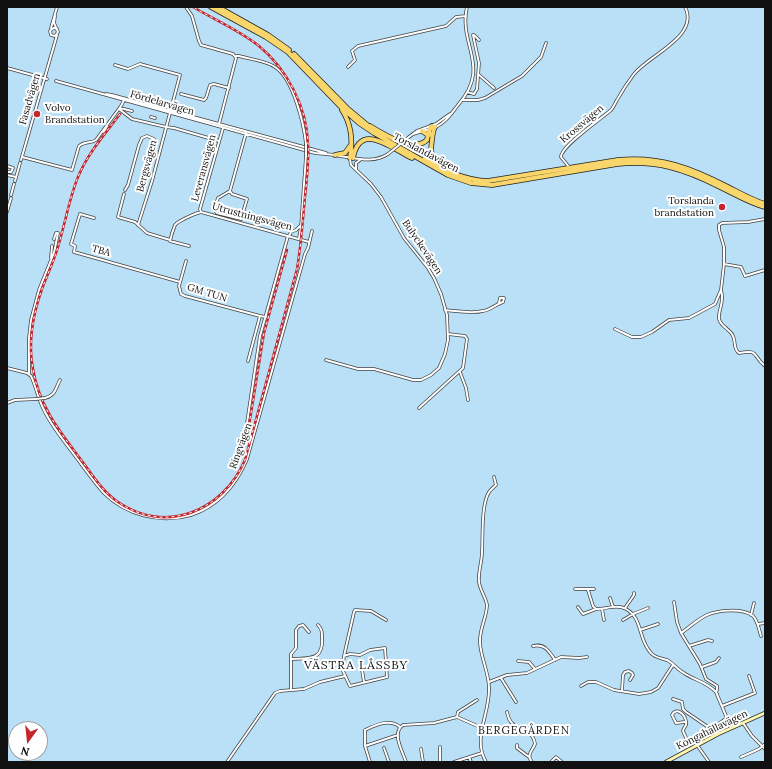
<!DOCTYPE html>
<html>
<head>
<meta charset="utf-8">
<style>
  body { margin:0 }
  #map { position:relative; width:772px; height:769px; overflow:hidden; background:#fffdf5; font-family:Lora,serif }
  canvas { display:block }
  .frame { position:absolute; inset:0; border:8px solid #111; pointer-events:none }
  .north { position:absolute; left:8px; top:721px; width:40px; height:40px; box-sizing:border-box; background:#fff; border:1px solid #a0a0a0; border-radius:50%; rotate:195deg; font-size:11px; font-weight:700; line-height:16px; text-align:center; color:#111 }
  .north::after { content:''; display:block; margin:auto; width:14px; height:18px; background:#c4262e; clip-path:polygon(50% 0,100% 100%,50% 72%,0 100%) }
</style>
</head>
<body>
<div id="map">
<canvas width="772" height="769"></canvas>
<div class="frame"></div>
<div class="north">N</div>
</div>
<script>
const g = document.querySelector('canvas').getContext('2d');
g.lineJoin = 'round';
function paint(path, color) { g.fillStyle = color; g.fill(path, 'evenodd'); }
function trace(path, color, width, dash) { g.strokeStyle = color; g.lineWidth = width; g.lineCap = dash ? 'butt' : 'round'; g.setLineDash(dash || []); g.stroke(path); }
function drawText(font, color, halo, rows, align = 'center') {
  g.font = font + ' Lora,serif'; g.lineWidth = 4; g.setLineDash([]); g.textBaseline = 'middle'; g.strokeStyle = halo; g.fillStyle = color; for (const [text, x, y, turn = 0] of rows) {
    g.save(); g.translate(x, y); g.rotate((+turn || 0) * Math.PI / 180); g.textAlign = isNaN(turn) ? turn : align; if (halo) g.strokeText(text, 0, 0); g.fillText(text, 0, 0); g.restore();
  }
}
const water = new Path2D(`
  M7,7H765V762H7ZM16,729H40V753H16Z`);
const streetTunnel = new Path2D(`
  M52,246L54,239`);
const street = new Path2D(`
  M186,7L192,16L199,41L201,45L233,54L236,58L219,124
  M55,16L54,23L58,32L55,36L51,35L50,31L52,29L54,28L57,29
  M51,28L57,7
  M474,35L479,40
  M236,56H239C249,59 267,61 275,67C293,78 304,124 306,144
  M115,65L128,69L140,64L180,75L152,181L138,225
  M348,67L355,60L352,51L358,46L446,26L456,17L466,16
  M7,68L47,79
  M478,74L494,88
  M56,81L315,153L335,155
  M467,92L474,94L477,89L479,63L473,35
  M106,94L112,95L326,153
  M181,94L204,100L206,98L210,85L214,84L229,88
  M463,100H478L485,98L522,76L541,57L546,43
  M120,108L132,111
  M119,109L132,119L166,127L174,128L219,141
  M151,117L155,118
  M436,127C446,122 451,114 458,105C492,66 458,45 467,7
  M104,132L107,126
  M413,134L430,129
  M409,137L417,131L436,124L450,114
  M339,156C356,158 372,164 388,154
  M22,157L72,170L79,146C86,140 91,144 96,140L121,106L124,100
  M21,160L57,35
  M7,166L13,168L11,172H7
  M569,167L561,157C561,146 601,119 611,110C614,107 615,103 617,100C622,91 628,82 634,74C649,55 700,36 685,7
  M356,169V163L360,160
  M7,175L16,177
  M15,181L20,163
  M125,190L128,185L139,145L142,138L147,136L154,139
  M230,191L232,194L247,199L241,219L217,213L214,209L218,198L230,191L246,133
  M124,194L118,217L135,222L147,233L170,240
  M11,195L14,184
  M7,212L11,198
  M201,212L200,209L223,128
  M94,218L80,214L71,244L75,246L74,252L180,282
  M289,236L291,232L296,230L300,226
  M299,238L301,227L306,156
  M189,246L170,241C171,236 173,230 175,225C178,221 196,213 201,212L309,242
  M51,258L52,246
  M186,261L179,286L181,294L185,296L260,316
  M724,264L741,267L745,276L765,270
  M721,290C725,302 718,309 719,319C721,327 730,329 733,336C736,342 733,349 739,353C760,349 752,356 765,366
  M445,310C458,311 471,314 483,311C491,310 496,304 503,302L504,298H500L499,303
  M615,329L632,337H641L652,332L669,320L689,318L715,304L721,290L724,264V247L719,230V225L722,223L748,222L765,219
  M326,360L358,369H374L413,380H421L431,375L439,368L445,354L448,340L447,315L441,294L434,278L428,268L404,238L381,197L371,184L351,165L350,159
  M248,361L260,316L266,317
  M7,368L27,373L31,376C36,386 38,399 44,410C52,427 65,442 76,457C85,469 94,482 104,493C126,515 160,524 191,515C218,506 236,485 247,459L305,254L308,248L312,231
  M460,372L466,388L468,400
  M29,374V338L31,320L39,290L54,253L58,233H56L54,239
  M45,398C56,395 55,389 60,380
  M7,403L15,400L36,399
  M419,408L463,368L467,339L465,336L448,334
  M243,450L260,336L288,236
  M575,589H594
  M588,590L593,606L596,609C606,609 617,604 626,609C643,618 638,640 651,653C655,658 661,658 667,660C673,663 678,670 684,673C694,680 707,682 716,692
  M610,598L613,607
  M674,602L677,622L681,633L700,664L706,679L717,686V690L716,692L731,728
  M578,607L583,614L596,609
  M625,608L634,595V593
  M602,609L604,620
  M751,615L754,603
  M623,620L633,614L648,608
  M758,624L765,623
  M640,630L658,624
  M681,633C690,627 698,619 707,615C718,610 743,608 753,616C758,621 759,630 761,636
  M533,646C544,643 549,651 555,660
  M689,646L708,640L712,641
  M344,656L342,669L350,686L387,677L385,648L370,650L360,655L350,654L344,656L354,612L355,610L371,611L386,620
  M292,659C309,658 324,661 322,637C322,632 322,629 318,625
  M518,661L529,662L535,669
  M702,667L716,662L719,658
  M362,670L364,682
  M501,678L516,702
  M489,682L507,675L527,673L561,657L579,658L587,657
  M581,686L588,682H596L614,690L639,694L651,692L658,688L673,665
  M291,690V654L296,648V630L299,626L303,625L309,632
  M622,690L623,675L625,672L629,671L632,673L633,675L630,680
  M673,699L682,702L683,709L686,712L711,729
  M722,706L755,693L749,676
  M507,712C511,735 532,724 535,744C532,751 526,755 532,762
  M457,717L458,712L477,700
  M685,722L676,723L672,715C677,705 688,717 686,725C685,727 683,729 683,731L687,740L691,742L696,740L727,718
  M743,723L752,736L765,749
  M517,745V748L529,757
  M697,745L709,762
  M365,746L398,735
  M440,747V762
  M384,748L389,762
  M421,749L423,762
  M469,757L471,762
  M741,757L759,749L765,744
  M227,762L275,693L280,691L304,689L320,682L345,676
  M370,762L365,746V730C376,725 390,718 400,727
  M406,762C403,752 391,733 403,725L434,723L457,717L482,728
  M454,762L482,753
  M486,762C472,738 490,714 489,688C489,673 481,659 480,643C479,629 487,617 487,605C486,598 480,590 479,582C478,571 482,562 482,552C483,536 481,505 489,492C491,489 494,487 496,485L494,477
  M551,762L556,757L562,762`);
const secondary = new Path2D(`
  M666,762L718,734L765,713`);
const primary = new Path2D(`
  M211,7L266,37L288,52L342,108L359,123L374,133L448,175L471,183L492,185L617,164C657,160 685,169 720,187C735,194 749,203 765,207
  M218,7L268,35L289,50
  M294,54L347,108L371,128
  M342,110C352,125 353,141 350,158
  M370,126C383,134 413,153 427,140L428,135L422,131
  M435,127C432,132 433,135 432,140C430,153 431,158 442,166
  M429,135V130L432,126
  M335,155L345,153L350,146
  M353,158C360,121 391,148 412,158
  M424,159C444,170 464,180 488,181L618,160C661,156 691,168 728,187C740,193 752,200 765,204`);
const rail = new Path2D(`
  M120,114C105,134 88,153 78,177C69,199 65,224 58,247C54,261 47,275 42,289C33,314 28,343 33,369C39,406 60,432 82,461C93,476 103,492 118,502C166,535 223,511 245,460L297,269C301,245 303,220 305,196C307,179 309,161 308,144C307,107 287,69 259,46C239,30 215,20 193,7
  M249,425L264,333L287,250`);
const streetBridge = new Path2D(`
  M306,144V156
  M388,154L409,137
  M36,399L45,398`);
const markers = [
  [37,114,4,"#c4262e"],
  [722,207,4,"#c4262e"]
];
const streetNames = [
  ["Fasadvägen",30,99,-74],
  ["Fördelarvägen",162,103,16],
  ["Krossvägen",582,124,-40],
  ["Torslandavägen",426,153,28],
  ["Bergsvägen",147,166,-75],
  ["Leveransvägen",204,168,-75],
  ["Utrustningsvägen",252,217,15],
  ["Bulyckevägen",422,247,56],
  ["TBA",101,251,15],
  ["GM TUN",207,293,17],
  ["Ringvägen",241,446,-70],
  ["Kongahällavägen",712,730,-26]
];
const poiNames = [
  ["Volvo",45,108],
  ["Brandstation",45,120],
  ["Torslanda",714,201,"right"],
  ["brandstation",714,213,"right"]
];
const neighbourhoodNames = [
  ["BERGEGÅRDEN",524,731]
];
const quarterNames = [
  ["VÄSTRA LÅSSBY",356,666]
];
paint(water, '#b9e0f7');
trace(water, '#3f96cf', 1);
trace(streetTunnel, '#dbdad3', 2, [2, 1]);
trace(street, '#444', 3.5);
trace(secondary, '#333', 4.5);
trace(primary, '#222', 5.5);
trace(street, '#fff', 2);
trace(secondary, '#fff6b0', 3);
trace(primary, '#f9d66b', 4);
trace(rail, '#c4262e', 2.5);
trace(rail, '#fff', 1, [3]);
trace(streetBridge, '#444', 3.5, []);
trace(streetBridge, '#fff', 2);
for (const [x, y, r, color] of markers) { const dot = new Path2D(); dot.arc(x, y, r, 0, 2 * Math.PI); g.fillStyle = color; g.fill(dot); trace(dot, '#fff', 1.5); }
drawText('10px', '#111', '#fff', streetNames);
drawText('10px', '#111', '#fff', poiNames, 'left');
g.letterSpacing = '1px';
drawText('11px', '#111', '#fff', neighbourhoodNames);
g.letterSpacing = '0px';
g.letterSpacing = '1px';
drawText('12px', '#111', '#fff', quarterNames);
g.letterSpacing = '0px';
</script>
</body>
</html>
